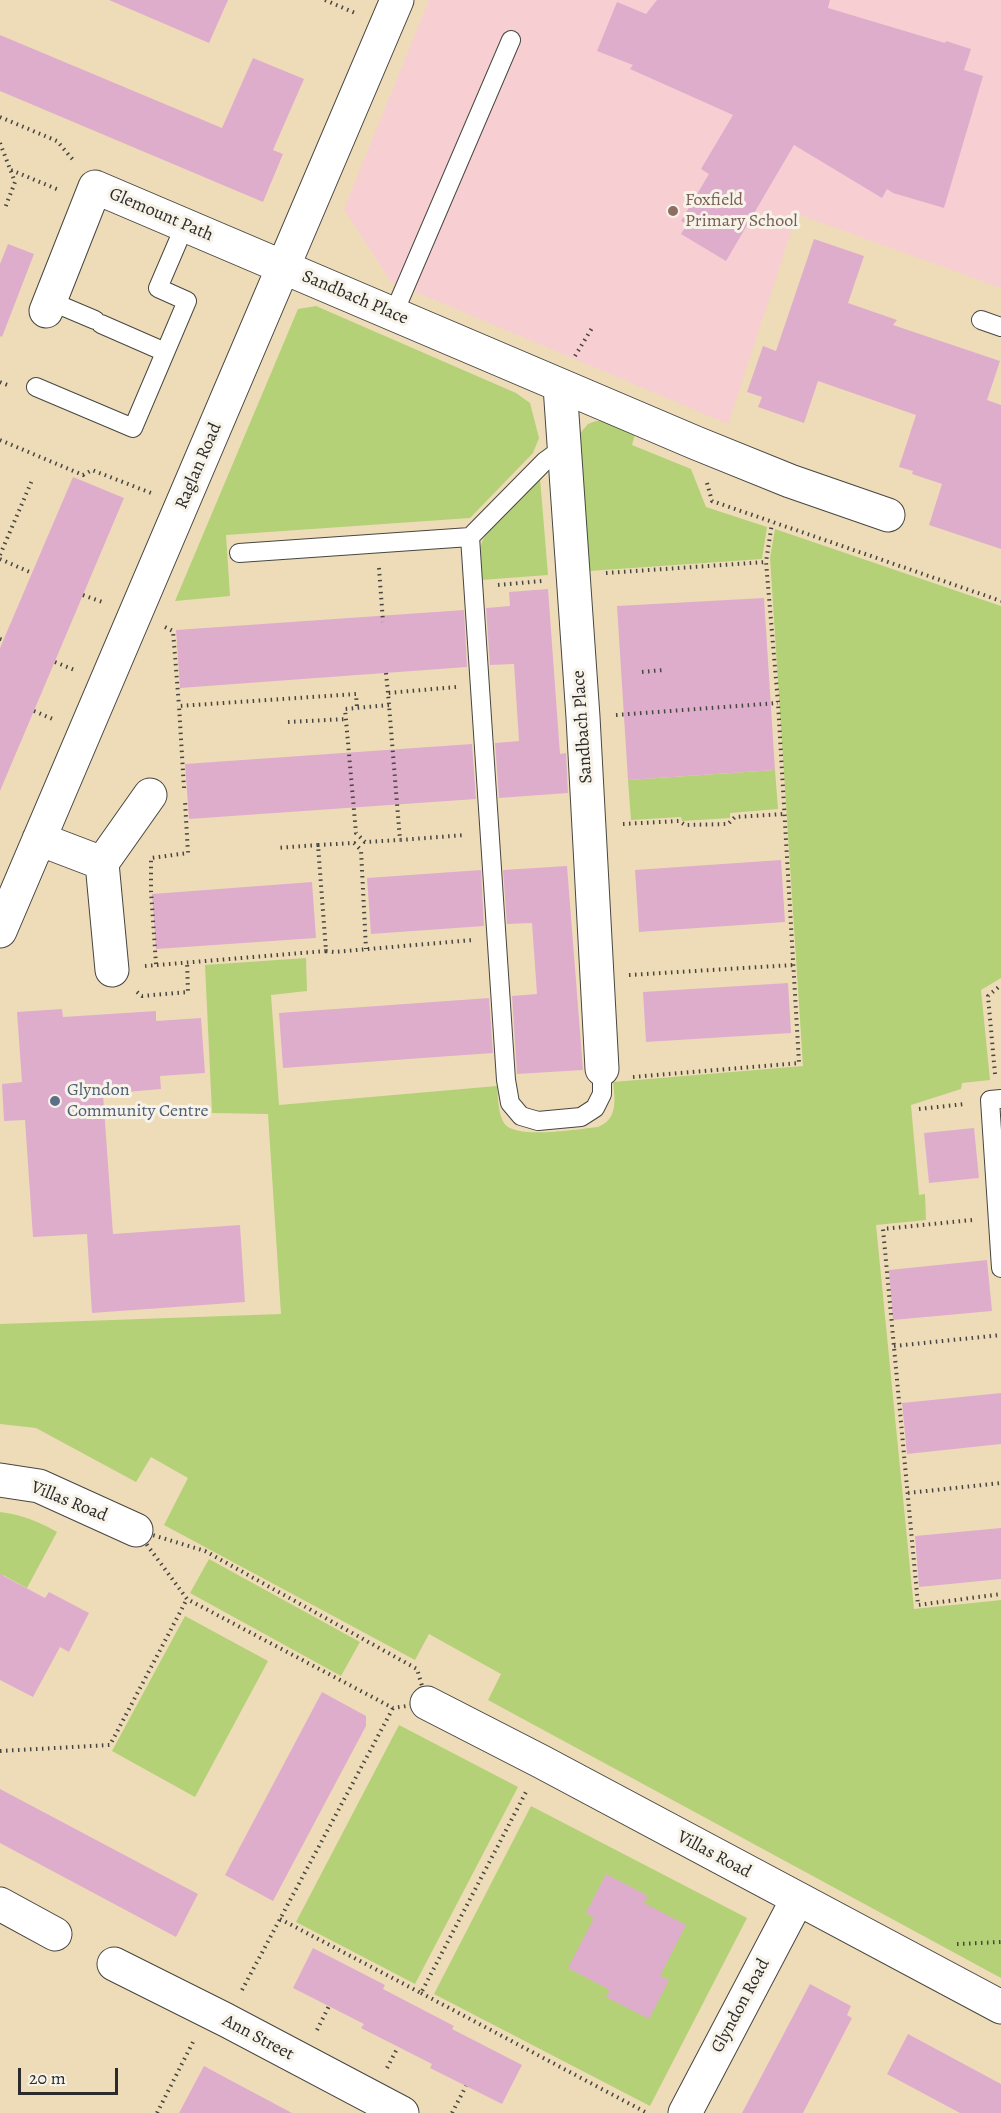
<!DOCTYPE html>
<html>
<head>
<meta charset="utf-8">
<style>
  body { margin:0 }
  #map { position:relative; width:1001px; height:2113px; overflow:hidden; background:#eedcb9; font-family:Alegreya,serif }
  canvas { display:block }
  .scale { position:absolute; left:18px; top:2068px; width:100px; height:27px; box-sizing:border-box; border:3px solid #2b2b2b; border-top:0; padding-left:8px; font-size:18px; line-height:21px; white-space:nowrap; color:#2b2b2b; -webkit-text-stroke:4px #f7f3e8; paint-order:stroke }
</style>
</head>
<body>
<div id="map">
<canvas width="1001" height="2113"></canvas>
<div class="scale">20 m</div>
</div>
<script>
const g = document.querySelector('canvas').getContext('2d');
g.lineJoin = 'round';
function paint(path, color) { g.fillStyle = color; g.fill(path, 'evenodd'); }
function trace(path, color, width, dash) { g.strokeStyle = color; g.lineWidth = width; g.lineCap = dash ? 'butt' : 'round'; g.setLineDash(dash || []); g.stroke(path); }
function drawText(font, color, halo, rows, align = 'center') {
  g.font = font + ' Alegreya,serif'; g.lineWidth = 6; g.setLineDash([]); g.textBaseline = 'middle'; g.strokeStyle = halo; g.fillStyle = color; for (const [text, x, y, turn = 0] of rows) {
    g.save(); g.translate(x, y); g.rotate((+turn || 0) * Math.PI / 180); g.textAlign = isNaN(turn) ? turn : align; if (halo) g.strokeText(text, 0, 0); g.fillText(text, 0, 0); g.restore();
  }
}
const built = new Path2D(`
  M429,0H1001V288L797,214L728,424L390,281L344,209Z`);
const green = new Path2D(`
  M316,306L516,393L530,403L539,438L533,453L470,518L226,535L230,596L175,601L298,309Z
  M596,421H607L635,434L632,445L691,469L706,507L767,527L762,559L589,571L581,443L577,437L588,424Z
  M540,478L548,575L481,580C480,568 478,554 482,542C490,523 525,494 540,478Z
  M775,529L1001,606V978L981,990L990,1080L962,1083L961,1089L911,1105L919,1195L925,1194L926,1220L876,1225L914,1609L1001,1600V1978L488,1700L501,1674L429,1634L415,1660L164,1525L188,1478L151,1457L136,1482L36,1428L0,1424V1324L281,1314L268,1114L212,1113L205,965L306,958L307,991L271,995L279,1105L497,1086C498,1098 498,1113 504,1123C514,1140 578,1129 598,1127C618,1119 615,1100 613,1082L803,1066L770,558Z
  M775,770L778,809L730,813V818L682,821L681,817L631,820L628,780Z
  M0,1512C22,1515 38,1521 57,1532L27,1588L3,1575L0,1580Z
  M209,1559L360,1642L341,1676L190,1593Z
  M185,1616L268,1661L195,1797L112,1751Z
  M399,1725L518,1787L415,1984L296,1922Z
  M531,1806L747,1918L650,2106L434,1994Z`);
const building = new Path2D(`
  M109,0H228L209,43Z
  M657,0H830L828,8L945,43L946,41L971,49L964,70L983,76L944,208L893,193L887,189L882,198L794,145L726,261L681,234L687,224L681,221L709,174L701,169L733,115L630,69L633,65L597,51L617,2L646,14Z
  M0,35L222,128L253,58L304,79L273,150L283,154L263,202L0,91Z
  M814,239L864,256L848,303L897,320L893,325L1000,361L987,400L1001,405V549L929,525L942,484L912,474L913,471L899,467L916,415L818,381L804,423L758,407L762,397L747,392L763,346L776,351Z
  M8,244L34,254L2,337L0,336V264Z
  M73,477L124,498L0,791V648Z
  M548,589L560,754L566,753L568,793L499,798L495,743L519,741L514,664L490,665L486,608L510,606L509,592Z
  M764,598L775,770L628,780L617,606Z
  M464,610L467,667L180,688L176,630Z
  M472,744L476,799L189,819L185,764Z
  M781,860L785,922L639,932L635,870Z
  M567,866L583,1070L517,1074L512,996L537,994L532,923L507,924L503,870Z
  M481,870L484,926L371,934L367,878Z
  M312,882L316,938L156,949L152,894Z
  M788,983L791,1033L646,1042L643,992Z
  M489,998L493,1053L283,1068L279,1013Z
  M62,1009L63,1017L156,1011V1021L201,1018L205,1073L160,1076L161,1089L103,1094L113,1234L240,1225L245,1302L92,1313L87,1234L33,1237L25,1120L4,1121L2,1084L22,1082L17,1012Z
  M974,1128L979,1178L929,1183L924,1133Z
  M987,1260L992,1311L893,1320L889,1270Z
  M1001,1393V1444L907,1454L902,1403Z
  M1001,1528V1579L919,1587L915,1536Z
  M0,1574L45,1598L49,1592L89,1613L69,1652L60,1647L33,1697L0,1680Z
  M322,1692L366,1716V1726L273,1901L225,1875Z
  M0,1789L198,1894L176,1937L0,1843Z
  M606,1874L648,1896L644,1903L686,1925L660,1976L669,1980L649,2019L606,1997L610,1990L568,1968L594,1918L586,1913Z
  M313,1948L385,1985L383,1989L454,2026L452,2029L522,2065L502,2104L430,2068L432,2064L361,2028L364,2024L293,1988Z
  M810,1984L851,2006L847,2015L852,2018L803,2113H742Z
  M908,2034L1001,2084V2113H960L887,2074Z
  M204,2066L230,2080L292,2113H179Z`);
const path = new Path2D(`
  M325,0L355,13
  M0,117L57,141L74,161
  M0,143L15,182L5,208
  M11,170L59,190
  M575,356L592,328
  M0,382L10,386
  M0,440L83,475L92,470L151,493
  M707,483L712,501L1001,601
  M0,555L33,478
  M0,559L32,573
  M379,568L383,622
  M606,573L766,562
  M498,585L542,581
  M83,595L105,603
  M165,627L173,631L179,706
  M0,639L3,640
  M55,662L77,671
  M642,672L663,670
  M386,673L388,693
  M456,687L388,693L400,840L465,835
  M389,705L345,709L356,833L365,842L400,840
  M34,711L55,720
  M616,715L778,703
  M288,722L346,719
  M184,788L179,706L356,694L357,708
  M623,824L679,821L685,825L728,824L735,817L783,814
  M318,845L354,843L361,850L366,949
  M326,951L334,952L473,940
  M156,964L151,891V858L188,853L185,801
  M145,966L326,951L318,845L276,848
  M629,975L793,965
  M137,992L142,996L188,992L187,961
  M995,1074L988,996L1001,985
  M633,1077L799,1063L778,703L766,562L772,523
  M919,1109L965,1104
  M972,1220L883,1229L918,1605L1001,1594
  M894,1346L1001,1335
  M908,1493L1001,1483
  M136,1530L205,1551L417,1669L427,1703L393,1708L187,1599Z
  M0,1751L110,1745L187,1599
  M280,1919L421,1993L526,1792
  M957,1944L1001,1942
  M242,1990L393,1708
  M421,1993L647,2113
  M317,2030L329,2006
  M387,2068L398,2047
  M157,2113L193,2042
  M452,2113L466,2086`);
const service = new Path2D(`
  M50,301L95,320
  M393,315L511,40
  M981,320L1001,327
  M101,324L165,352
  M36,387L133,428L187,301L158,288L185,225
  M470,537L506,1080L510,1103L521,1116L538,1121L581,1117L595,1108L602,1094V1069
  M239,553L470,537L545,461L563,448
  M1001,1099L990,1100L1001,1268`);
const minor = new Path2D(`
  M46,311L95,187L696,443L790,481L888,515
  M560,386L583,717L602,1069
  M39,839L102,863
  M102,863L112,970
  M102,863L150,795
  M0,931L397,0
  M0,1480L39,1486L136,1530
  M427,1703L542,1762L1001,2007
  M0,1904L55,1934
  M114,1964L226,2020L402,2113
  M685,2113L797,1900`);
const markers = [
  [673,211,6,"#8d6e63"],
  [55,1101,6,"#5c6f8a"]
];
const educationNames = [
  ["Foxfield",685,201],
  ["Primary School",685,222]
];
const streetNames = [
  ["Glemount Path",161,215,23],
  ["Sandbach Place",355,298,23],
  ["Raglan Road",199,466,-67],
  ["Sandbach Place",583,727,-94],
  ["Villas Road",69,1502,22],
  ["Villas Road",714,1855,28],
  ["Glyndon Road",741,2006,-62],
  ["Ann Street",258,2038,28]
];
const serviceNames = [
  ["Glyndon",67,1091],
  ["Community Centre",67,1112]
];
paint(built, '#f7cfd2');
paint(green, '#b4d177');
paint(building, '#dfadcc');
trace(service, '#484640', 20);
trace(minor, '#484640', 35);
trace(path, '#484640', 4, [1.5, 4.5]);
trace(service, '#fff', 18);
trace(minor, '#fff', 33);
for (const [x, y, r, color] of markers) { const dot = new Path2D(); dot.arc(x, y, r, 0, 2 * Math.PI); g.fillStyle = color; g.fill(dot); trace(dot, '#f7f3e8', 2); }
drawText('18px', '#785e54', '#f7f3e8', educationNames, 'left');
drawText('18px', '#2b2b2b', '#f7f3e8', streetNames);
drawText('18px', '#4e5e75', '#f7f3e8', serviceNames, 'left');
</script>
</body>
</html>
